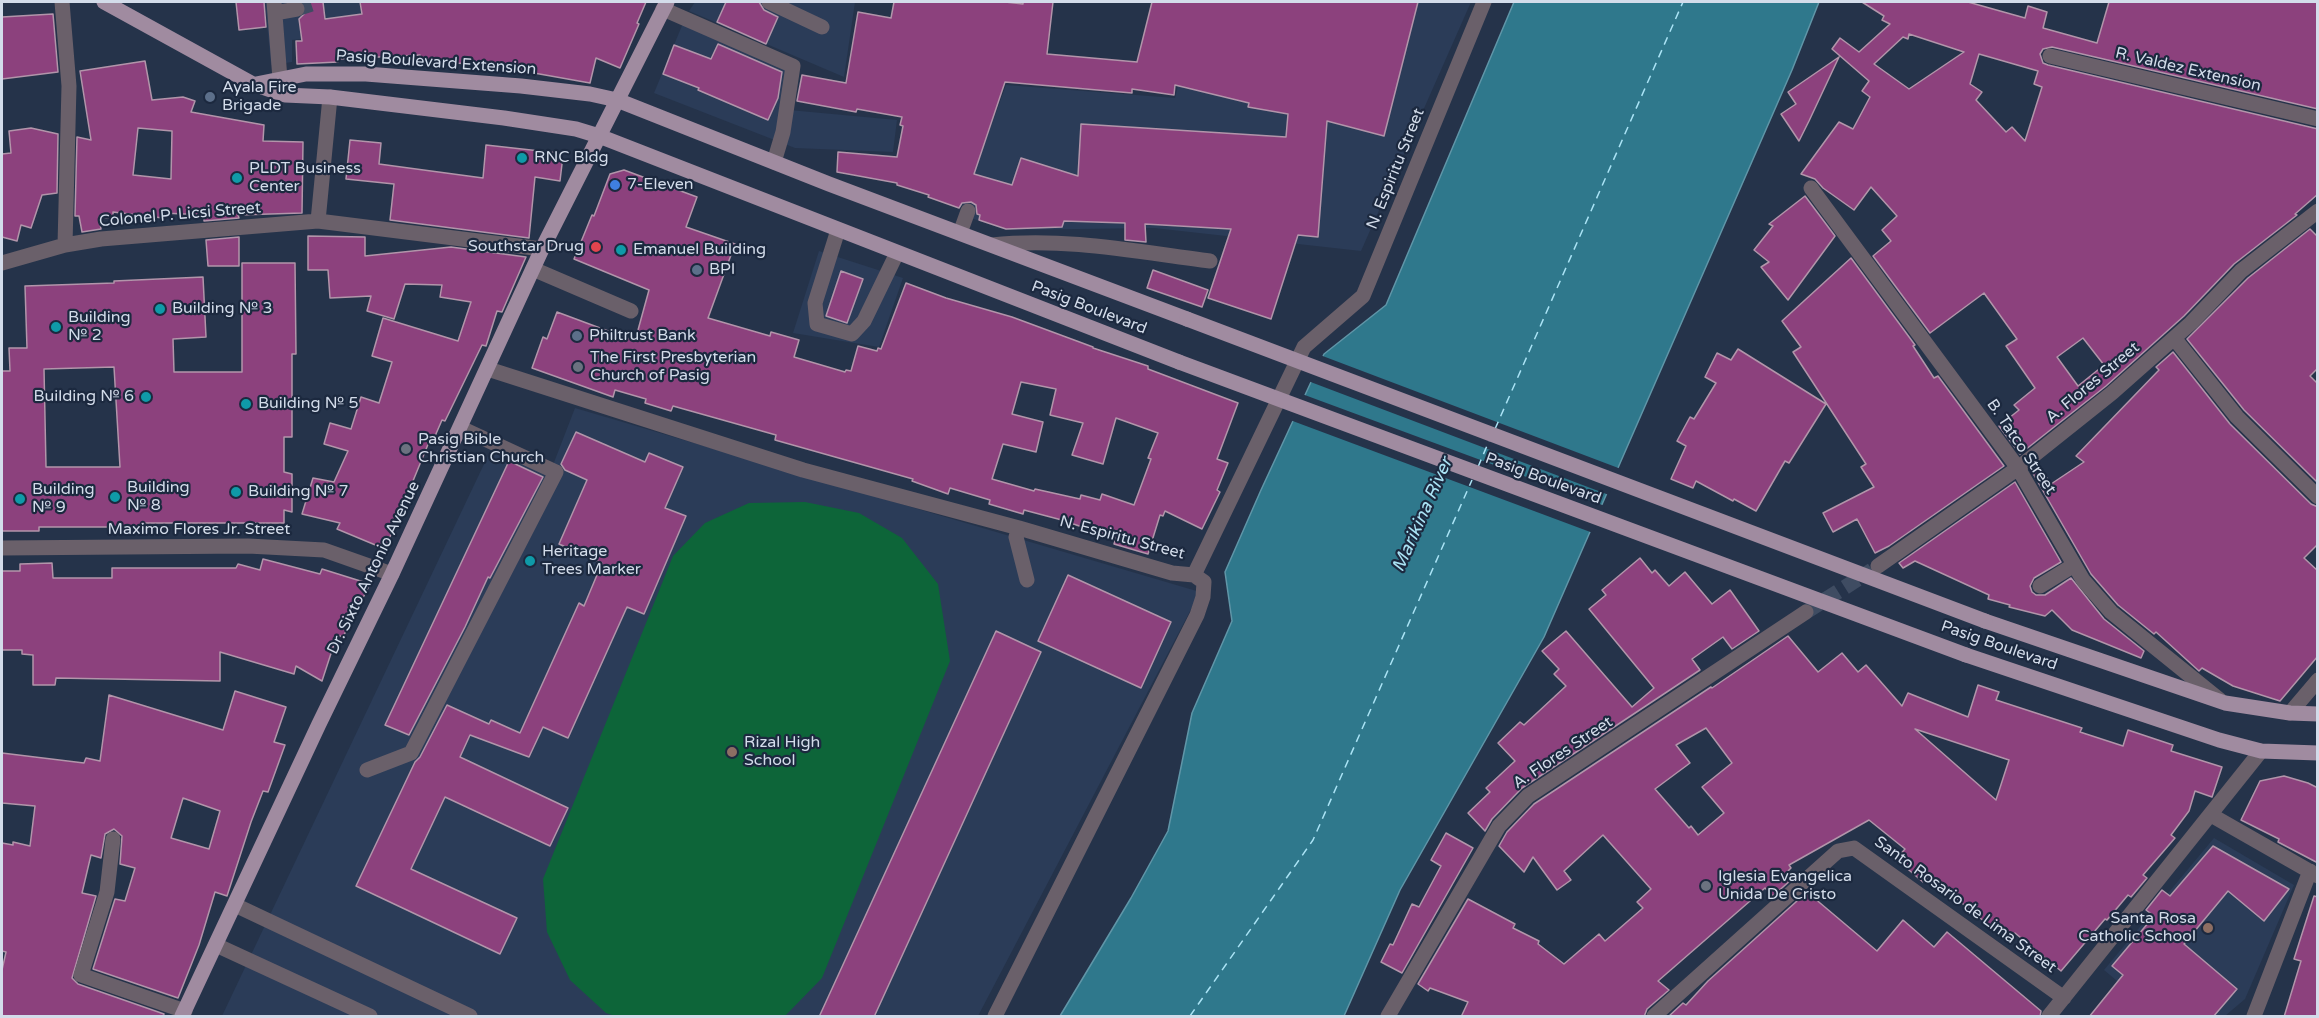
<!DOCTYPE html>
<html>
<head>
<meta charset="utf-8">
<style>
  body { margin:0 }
  #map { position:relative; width:2319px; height:1018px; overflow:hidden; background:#25334a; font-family:"Varela Round",sans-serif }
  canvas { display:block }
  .frame { position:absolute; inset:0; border:3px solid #d3dcea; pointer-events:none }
</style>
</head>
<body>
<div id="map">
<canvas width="2319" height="1018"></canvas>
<div class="frame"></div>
</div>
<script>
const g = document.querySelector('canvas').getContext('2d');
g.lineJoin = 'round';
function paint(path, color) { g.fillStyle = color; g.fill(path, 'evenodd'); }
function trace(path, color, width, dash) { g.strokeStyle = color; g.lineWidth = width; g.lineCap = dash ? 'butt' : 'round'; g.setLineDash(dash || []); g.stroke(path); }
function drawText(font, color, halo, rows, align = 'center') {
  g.font = font + ' "Varela Round",sans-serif'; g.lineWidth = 4.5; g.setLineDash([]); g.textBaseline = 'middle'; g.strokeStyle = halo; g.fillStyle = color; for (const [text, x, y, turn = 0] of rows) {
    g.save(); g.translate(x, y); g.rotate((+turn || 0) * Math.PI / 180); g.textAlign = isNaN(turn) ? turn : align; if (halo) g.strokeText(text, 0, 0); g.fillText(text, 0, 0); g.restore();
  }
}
const built = new Path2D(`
  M265,2H371L376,32L292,40V62L271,65Z
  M695,2H855L844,77L689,11Z
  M1199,2H1471L1361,251L1154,228L1006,230L959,214L1006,85L1175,98Z
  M686,16L798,63L789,110L897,120L893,152L795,148L654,93Z
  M819,251L903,278L879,347L793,333Z
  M575,408L1200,592L978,1016H222L495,441L553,465Z
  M2214,838L2294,885L2245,999L2225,1016H2159L2104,970Z`);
const green = new Path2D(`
  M805,502L859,513L902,538L938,584L950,661L822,978L785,1016H615L606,1013L570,980L547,932L543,879L673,556L705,523L749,503Z`);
const water = new Path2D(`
  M1514,2H1819L1792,70L1544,637L1400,890L1344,1016H1060L1131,898L1168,831L1192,713L1232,621L1225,572L1261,490L1324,354L1386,305Z`);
const pier = new Path2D(`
  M1320,355L1621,469L1609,495L1308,381Z
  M1302,394L1605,506L1593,533L1290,420Z`);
const ferry = new Path2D(`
  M1495,429L1683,2
  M1478,467L1489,441
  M1190,1016L1313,840L1472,480`);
const building = new Path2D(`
  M236,2H264L266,27L239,30Z
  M303,2H323L325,19L362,14L360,2H646L637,23L639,24L620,68L596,58L590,83L489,65L420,61V55L338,59V62L297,64L296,41H302L299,19L306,12V7Z
  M726,2H759L764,10L778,17L766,44L717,22Z
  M894,2H1005L1023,4V2H1053L1047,54L1137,62L1152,2H1418L1384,136L1327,121L1318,237L1298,235L1271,319L1208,298L1231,229L1145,224L1146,242L1125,240V223L1064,221L1062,227L1006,229L979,220L980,215L977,214L976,205L971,202L962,203L959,208L928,197L929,195L897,185V183L837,172L838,152L897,157L903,126L900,125L902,117L857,109L856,112L797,101L802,75L846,83L858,12L891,18ZM1005,82L1132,93V89L1174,95L1175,85L1249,103L1248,107L1288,114L1286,137L1081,124L1078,176L1021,158L1012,185L974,174Z
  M1862,2H1968L2025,18L2028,6L2047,12L2043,28L2097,43L2109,2H2318V109L2052,47L2043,49L2040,54L2043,63L2048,65L2318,129V194L2295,214L2297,215L2234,264L2184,316L2106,386L2020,454L1999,426L2019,410L2014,405L2035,388L2006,346L2017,339L1984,293L1930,333L1873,256L1891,241L1882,230L1897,216L1871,187L1854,210L1823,188L1815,179L1801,174L1839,122L1853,129L1870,97L1862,91L1869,81L1832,49L1840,38L1859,52L1890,24L1882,20L1884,16ZM1909,34L1964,52L1909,89L1874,64L1903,37L1908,39ZM1979,54L2038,71L2034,84L2042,87L2025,141L2012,127L2006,132L1976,100L1982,92L1970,84ZM2083,338L2104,365L2078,386L2057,357Z
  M53,14L58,72L2,79V17Z
  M718,44L782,72L778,98L768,120L698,90L699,88L663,74L674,45L711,59Z
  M1839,57L1809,121L1799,141L1781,114L1796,104L1788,92Z
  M145,61L152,100L183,97L195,101L191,112L264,125L263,141L303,142L302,213L238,215L239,218L204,221V215L163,213V218L113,212V218L99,217L101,229L82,232L79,216H75L77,137L91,140L80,71ZM138,128L172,131L171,179L133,175Z
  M31,128L58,134L57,193L42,195L31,228L21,225L17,241L2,237V154L11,153L9,131Z
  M350,140L381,143L379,164L483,178L486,145L558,153L562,164L560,181L535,177L529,238L390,220L394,184L346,179Z
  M624,170L697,197L686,227L735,244L708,318L770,336L771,332L799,340L794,357L845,372L846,370L851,371L858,346L877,351L878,348L881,349L906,283L946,298L1012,317L1093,347V348L1148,366V369L1238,403L1217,459L1228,463L1217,490L1220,492L1202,529L1165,511L1163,516L1160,515L1148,554L1114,544L1116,538L1058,519L1024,510L1023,514L989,504L990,500L950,488L948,494L912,481L913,479L775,440L776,435L673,406L671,411L645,403L646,399L615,390L613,397L532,368L543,337L547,339L557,312L635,341L649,290L574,259L592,215L594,216L610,174ZM1021,382L1056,389L1050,415L1083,423L1072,455L1103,464L1116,418L1158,433L1148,458L1151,459L1134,505L1102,494L1100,500L1081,495L1080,499L1035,489L1034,491L992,479L1003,444L1036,452L1043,422L1012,414Z
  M1805,196L1835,236L1788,300L1761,267L1769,262L1754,250L1773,226L1769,224Z
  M2310,229L2318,237V368L2310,376L2318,384V483L2244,410L2187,339L2248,278Z
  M308,236L365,237V256L451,247L526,257L502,312L497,311L486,346L482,345L445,421L442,420L432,443L429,442L385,549L337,529L340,523L302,514L313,478L334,482L348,451L324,444L330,423L351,429L361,397L379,403L392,362L372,356L383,318L458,341L471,302L440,297L442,285L405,284L394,319L367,311L371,296L330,298L328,270H308Z
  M239,237V266H208L206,240Z
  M1851,258L1915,345L1913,346L1934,378L1938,376L2004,466L1889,546L1875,553L1857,519L1833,532L1823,513L1874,487L1861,467L1866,464L1793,352L1801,347L1782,321Z
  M242,263H295L296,354H292V437H284V472L292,474V512L284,510V523H141L140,527H39V531H2V371H10L9,348H27L25,286L114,283V281L203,277L206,337L173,339L174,372H242ZM114,367L120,467H46L44,369Z
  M1153,270L1208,290L1202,307L1147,288Z
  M841,271L863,279L847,323L826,316Z
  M1738,349L1826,404L1789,463L1785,461L1756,511L1734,499L1733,501L1696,481L1693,488L1671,479L1686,446L1677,441L1690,417L1694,419L1716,383L1705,377L1717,353L1731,360Z
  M2173,352L2230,424L2311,504L2318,507V544L2304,558L2318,571V656L2280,701L2233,686L2202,668L2199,671L2156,632L2154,634L2118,605L2091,574L2031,470L2038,465L2051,484L2084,462L2076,456L2159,370L2156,367Z
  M576,432L645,462L649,453L683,467L665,508L686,516L644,614L627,607L568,738L543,727L529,757L470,735L460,757L568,808L550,846L445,797L411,869L517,918L500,954L356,886L415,762L420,757L447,705L489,724L491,720L520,733L579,603L584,606L602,563L559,544L587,480L565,470L561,464Z
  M509,461L543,477L490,578L488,577L465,627L409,735L385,725Z
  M2015,482L2061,562L2034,578L2030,586L2032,592L2036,595H2045L2071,578L2104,619L2144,651L2141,658L2072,630L2052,610L2045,616L2009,607L2010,605L1988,599L1989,595L1915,561L1903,568L1899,563Z
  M1640,558L1652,573L1655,570L1669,586L1685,572L1712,604L1730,590L1759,631L1732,649L1723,637L1692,659L1700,670L1522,788L1492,819L1485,831L1468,813L1490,792L1486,788L1515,761L1498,743L1520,722L1524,725L1566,686L1554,674L1559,669L1542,651L1566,631L1632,707L1654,688L1589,609L1606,595L1602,590Z
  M263,559L320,574L322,569L370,584L343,637L337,635L322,681L296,666L294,674L220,652V681L56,678L55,685H33V655L22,654V650H2V571H20V564L52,563L53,578H112V568H236L238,564L260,570Z
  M1068,575L1171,622L1141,688L1038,641Z
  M996,631L1041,652L874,1017H819Z
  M1788,636L1818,672L1842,653L1858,672L1866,665L1902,706L1908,693L1968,717L1978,685L1999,692L1996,700L2082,728L2080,732L2123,746L2128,730L2173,745L2171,751L2222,767L2212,797L2195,791L2189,811L2171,835L2175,838L2143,875L2147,878L2131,897L2128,895L2107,920L2105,919L2061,971L2015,933L2008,941L1929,876L1923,882L1896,859L1905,849L1869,820L1789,865L1791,868L1785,874L1792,879L1773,896L1765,888L1658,981L1669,990L1647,1009L1644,1017H1461L1468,1002L1430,988L1428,991L1418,984L1468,899L1515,924L1513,928L1539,941L1538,944L1564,964L1599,934L1605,941L1643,908L1637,902L1651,889L1603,835L1564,871L1571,880L1557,890L1533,857L1524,872L1499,846L1507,832L1534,804L1711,687L1712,688ZM1706,728L1732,763L1702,787L1724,813L1698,835L1691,826L1689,828L1655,789L1690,763L1676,745ZM1915,729L2009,760L1996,800Z
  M235,691L286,707L274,742L285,745L268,792L263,791L251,822L227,896L215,892L199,945L178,998L93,969L115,899L125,901L135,868L120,864L122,836L114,829L105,834L101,858L91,855L82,893L96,896L72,978L78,984L164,1014L163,1017H2V970L6,952L2,951V843L13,845V842L30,846L35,806L2,803V753L84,763L86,758L100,761L109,695L223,730ZM183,798L220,811L209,849L171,838Z
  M2284,776L2308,783L2318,788V863L2278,842L2279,839L2241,820L2260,781Z
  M1446,833L1473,848L1402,973L1381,962L1390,944L1393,945L1412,904L1419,907L1441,866L1431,860Z
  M2213,846L2289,889L2264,921L2228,891L2184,944L2237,989L2213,1017H2089L2123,975L2112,966L2154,916L2146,910L2162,890L2170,896Z
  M1807,892L1877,951L1903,920L1934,947L1947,932L2041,1011L2040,1017H1668L1683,1003L1686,1005L1708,981Z
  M2314,896L2318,897V1017H2284L2301,961L2294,959Z`);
const minorTunnel = new Path2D(`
  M297,9L318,2
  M1806,612L1872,570`);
const minor = new Path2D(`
  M62,2L69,86L65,245
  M274,2L280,79
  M769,2L822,27
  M663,9L793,66L783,132L774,162
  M275,13L297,9
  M2050,56L2318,119
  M1811,188L2018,468L2083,580L2111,612L2220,700
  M318,221L330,97
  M838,230L815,303L817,324L852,334L864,321L897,253
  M960,233L968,211
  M992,245C1065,237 1138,252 1210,261
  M2,263L65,245L101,239L318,221L542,249
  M533,269L631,311
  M2174,338L2237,417L2318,497
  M488,369L803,470L1019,528L1172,573L1194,575
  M1019,528L1016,537L1027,580
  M2,548L248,546L324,550L392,574
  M1878,566L2018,468L2112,393L2191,323L2241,271L2318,211
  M1194,575L1304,347L1363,296L1484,2
  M2040,586L2074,565
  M2290,713L2318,680
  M367,770L411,753L556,472L461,428
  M2211,815L2318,876
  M113,839L107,892L81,975L185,1011
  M235,905L470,1016
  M216,945L370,1016
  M995,1016L1197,615L1203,597L1204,582L1194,575
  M1388,1016L1499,826L1528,796L1806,612
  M1654,1016L1838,851L1854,848L2064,998
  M2049,1016L2261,751
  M2254,1016L2310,871`);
const major = new Path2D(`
  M104,2L253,84L285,95L330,97L504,118L576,129L599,136L1179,362
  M256,84L306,74H366L521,86L590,94L617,100L829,184L1187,319
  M1985,621L2225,703L2290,713L2318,714
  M1966,655L2219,740L2261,751L2318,753
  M182,1016L319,724L392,574L542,249L667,2`);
const majorBridge = new Path2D(`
  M1187,319L1985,621
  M1179,362L1966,655`);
const markers = [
  [210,97,6,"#5c6f8a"],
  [522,158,6,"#0f9aa8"],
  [237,178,6,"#0f9aa8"],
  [615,185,6,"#3f7fe0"],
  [596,247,6,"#e0444e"],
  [621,250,6,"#0f9aa8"],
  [697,270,6,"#5c6f8a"],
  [160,309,6,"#0f9aa8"],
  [56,327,6,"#0f9aa8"],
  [577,336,6,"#5c6f8a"],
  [578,367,6,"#6b7280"],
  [146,397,6,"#0f9aa8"],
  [246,404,6,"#0f9aa8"],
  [406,449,6,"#6b7280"],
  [236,492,6,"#0f9aa8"],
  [115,497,6,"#0f9aa8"],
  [20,499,6,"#0f9aa8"],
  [530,561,6,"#0f9aa8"],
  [732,752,6,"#8d6e63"],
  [1706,886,6,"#6b7280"],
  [2208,928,6,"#8d6e63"]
];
const streetNames = [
  ["Pasig Boulevard Extension",436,63,4],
  ["R. Valdez Extension",2188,70,13],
  ["N. Espiritu Street",1396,169,-68],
  ["Colonel P. Licsi Street",180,215,-5],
  ["Pasig Boulevard",1089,308,21],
  ["A. Flores Street",2093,383,-40],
  ["B. Tatco Street",2021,447,56],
  ["Pasig Boulevard",1543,479,20],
  ["Maximo Flores Jr. Street",199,530],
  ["N. Espiritu Street",1122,538,15],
  ["Dr. Sixto Antonio Avenue",374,568,-64],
  ["Pasig Boulevard",1999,646,19],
  ["A. Flores Street",1563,753,-34],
  ["Santo Rosario de Lima Street",1965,905,36]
];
const poiNames = [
  ["Ayala Fire",222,88],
  ["Brigade",222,106],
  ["RNC Bldg",534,158],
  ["PLDT Business",249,169],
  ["Center",249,187],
  ["7-Eleven",627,185],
  ["Southstar Drug",584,247,"right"],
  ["Emanuel Building",633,250],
  ["BPI",709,270],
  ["Building № 3",172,309],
  ["Building",68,318],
  ["№ 2",68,336],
  ["Philtrust Bank",589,336],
  ["The First Presbyterian",590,358],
  ["Church of Pasig",590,376],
  ["Building № 6",134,397,"right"],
  ["Building № 5",258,404],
  ["Pasig Bible",418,440],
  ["Christian Church",418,458],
  ["Building",127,488],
  ["№ 8",127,506],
  ["Building",32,490],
  ["№ 9",32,508],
  ["Building № 7",248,492],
  ["Heritage",542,552],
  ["Trees Marker",542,570],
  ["Rizal High",744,743],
  ["School",744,761],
  ["Iglesia Evangelica",1718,877],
  ["Unida De Cristo",1718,895],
  ["Santa Rosa",2196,919,"right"],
  ["Catholic School",2196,937,"right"]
];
const waterNames = [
  ["Marikina River",1423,515,-66]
];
paint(built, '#2b3c58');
paint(green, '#0d6539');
paint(water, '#2f788c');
trace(water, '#6096a8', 1.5);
paint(pier, '#25334a');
trace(ferry, '#aae3f5', 1.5, [8, 6]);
paint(building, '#8c417d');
trace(building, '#b295aa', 1.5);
trace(minorTunnel, '#3f4c62', 15, [15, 8]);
trace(minor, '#6a606a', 15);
trace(major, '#a08ba0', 15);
trace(majorBridge, '#a08ba0', 15);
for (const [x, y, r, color] of markers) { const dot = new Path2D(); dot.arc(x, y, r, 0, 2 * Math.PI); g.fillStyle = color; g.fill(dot); trace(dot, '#1c293f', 2); }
drawText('16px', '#d3dcea', '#1c293f', streetNames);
drawText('16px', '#d3dcea', '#1c293f', poiNames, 'left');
drawText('italic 18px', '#aae3f5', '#1c293f', waterNames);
</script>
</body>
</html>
